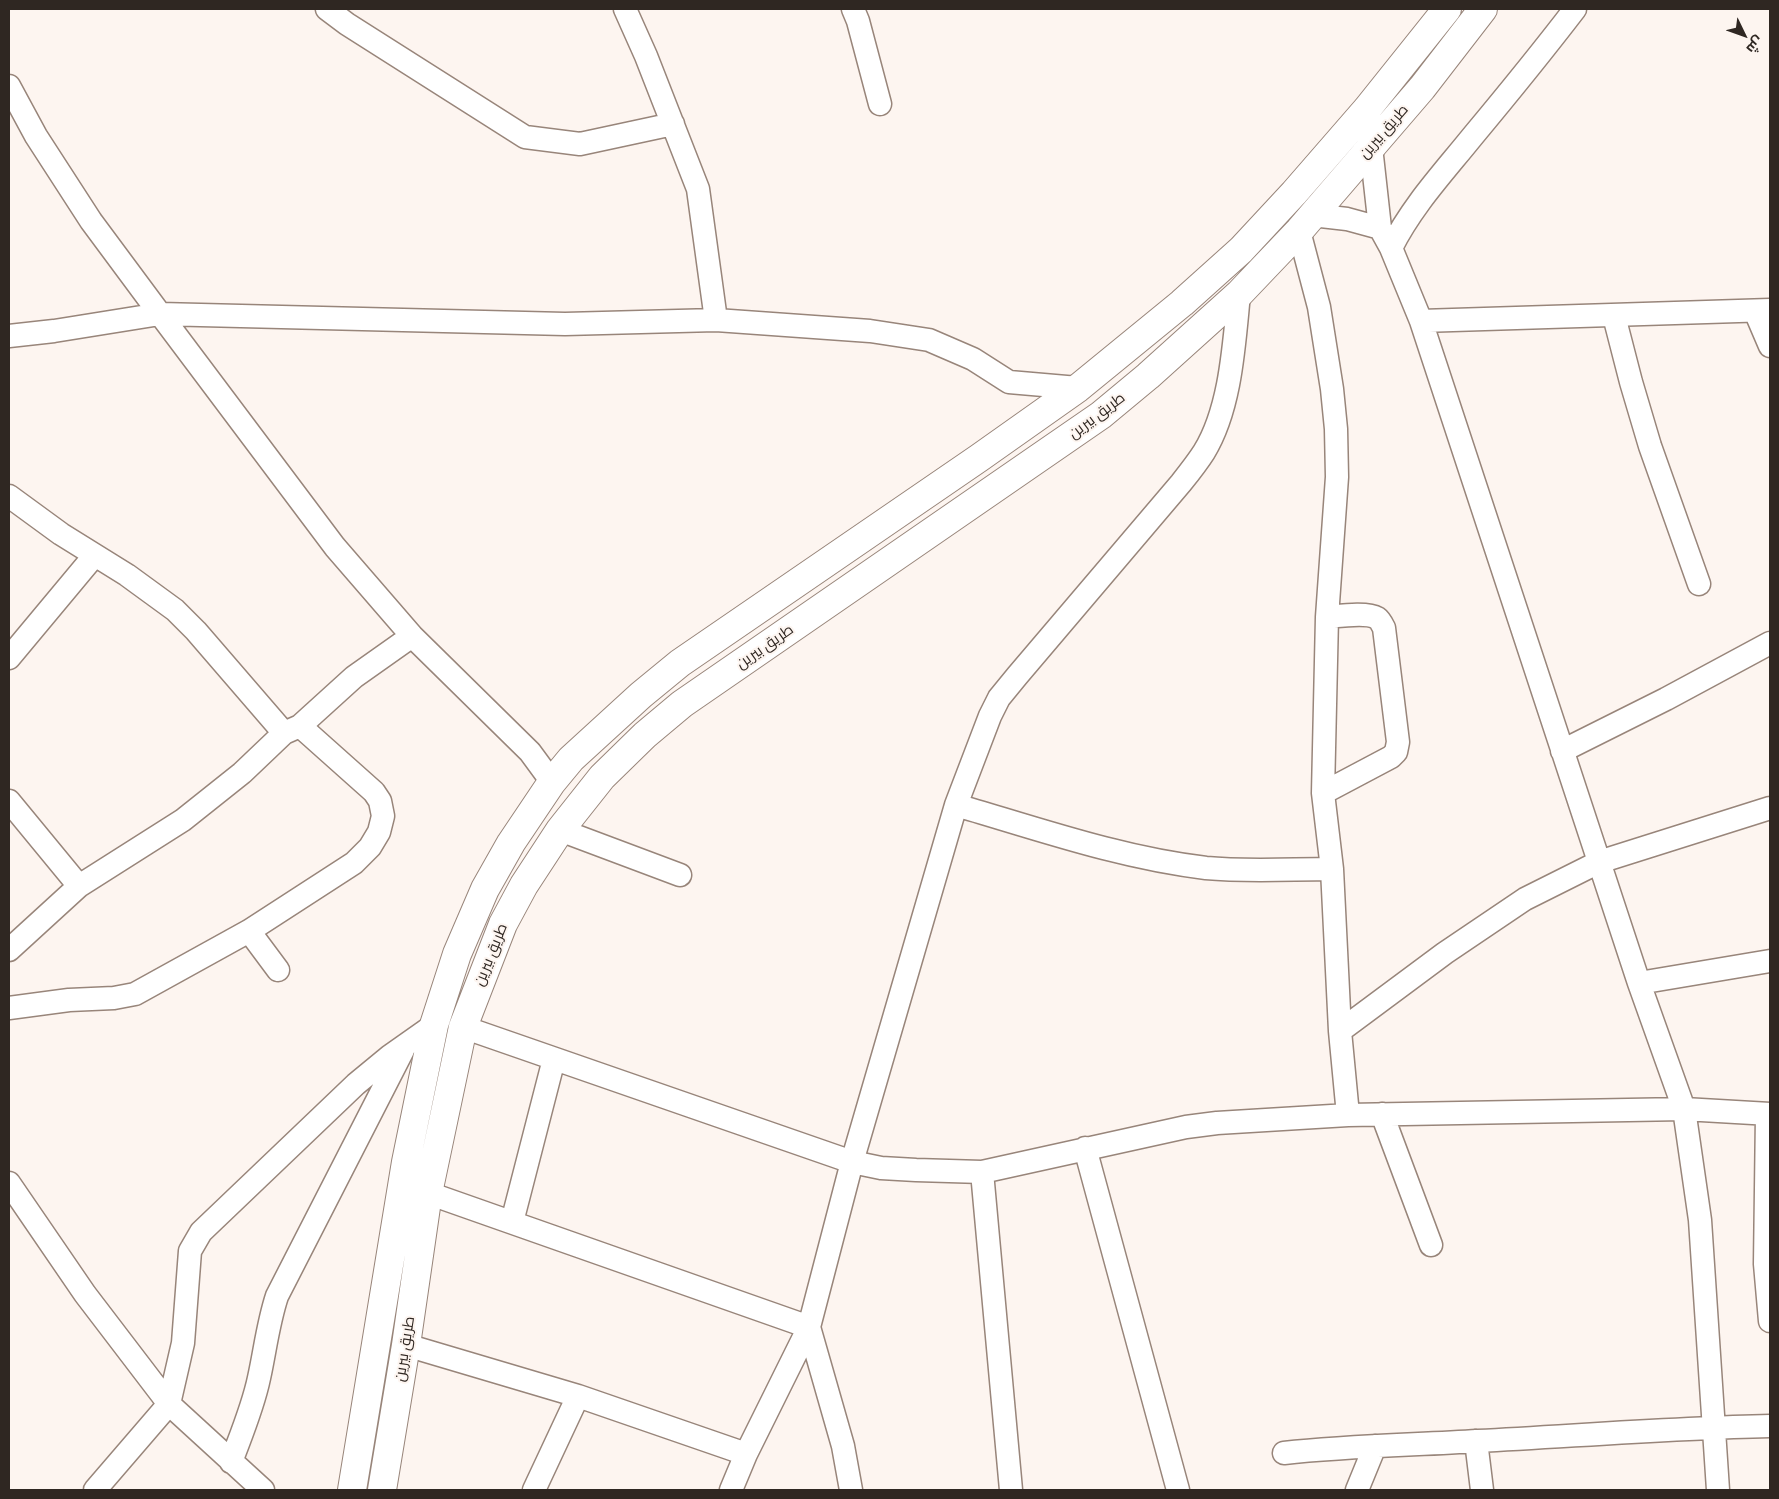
<!DOCTYPE html>
<html>
<head>
<meta charset="utf-8">
<style>
  body { margin:0 }
  #map { position:relative; width:1779px; height:1499px; overflow:hidden; background:#fdf5f0; font-family:Manrope,Cairo,sans-serif }
  canvas { display:block }
  .frame { position:absolute; inset:0; border:10px solid #2f2722; pointer-events:none }
  .north { position:absolute; left:1719px; top:10px; width:50px; height:50px; -webkit-text-stroke:4px #fdf5f0; paint-order:stroke; rotate:132deg; font-size:14px; font-weight:700; line-height:20px; text-align:center; color:#2f2722 }
  .north::after { content:''; display:block; margin:auto; width:18px; height:22px; background:#2f2722; clip-path:polygon(50% 0,100% 100%,50% 72%,0 100%) }
</style>
</head>
<body>
<div id="map">
<canvas width="1779" height="1499"></canvas>
<div class="frame"></div>
<div class="north">ش</div>
</div>
<script>
const g = document.querySelector('canvas').getContext('2d');
g.lineJoin = 'round';
function trace(path, color, width, dash) { g.strokeStyle = color; g.lineWidth = width; g.lineCap = dash ? 'butt' : 'round'; g.setLineDash(dash || []); g.stroke(path); }
function drawText(font, color, halo, rows, align = 'center') {
  g.font = font + ' Manrope,Cairo,sans-serif'; g.lineWidth = 4; g.setLineDash([]); g.textBaseline = 'middle'; g.strokeStyle = halo; g.fillStyle = color; for (const [text, x, y, turn = 0] of rows) {
    g.save(); g.translate(x, y); g.rotate((+turn || 0) * Math.PI / 180); g.textAlign = isNaN(turn) ? turn : align; if (halo) g.strokeText(text, 0, 0); g.fillText(text, 0, 0); g.restore();
  }
}
const minor = new Path2D(`
  M327,9L347,24L525,137L580,144L673,124
  M625,9L646,56L698,189L716,320
  M853,9L858,21L880,104
  M9,86L36,136L91,221L160,314L335,547L412,636L530,752L552,782
  M1371,147L1380,228L1391,248L1421,321L1639,983L1684,1109L1700,1220L1718,1490
  M1312,215L1347,219L1380,228
  M1299,231L1319,307L1332,389L1336,429L1337,477L1327,617L1323,793L1332,869L1340,1031L1348,1115
  M1391,248C1412,206 1443,173 1472,137C1507,95 1542,52 1575,9
  M1755,311L1770,346
  M1614,316L1631,382L1650,446L1699,584
  M1421,321L1770,310
  M9,336L54,331L160,314L565,324L716,320L870,331L929,340L973,359L1009,382L1078,388
  M9,496L61,534L127,575L175,610L196,631L284,733L300,726L354,677L412,636
  M9,658L94,556
  M1562,751L1666,699L1770,643
  M1323,793L1391,757L1396,752L1398,742L1384,628C1382,624 1380,620 1377,618C1367,612 1339,616 1327,617
  M9,801L79,886
  M956,805C1038,829 1121,858 1206,868C1248,872 1291,869 1332,869
  M560,830L680,875
  M249,931L278,970
  M9,950L79,886L183,820L242,773L284,733
  M1639,983L1770,961
  M9,1008L69,1000L114,998L135,994L249,931L354,863L370,847L379,832L383,816L380,801L374,792L300,726
  M463,1027L852,1162L881,1168L916,1170L982,1172L1186,1127L1217,1123L1348,1115L1684,1109L1770,1114
  M1340,1031L1445,953L1525,899L1599,862L1770,808
  M1382,1114L1431,1245
  M1767,1114L1765,1264L1770,1321
  M1085,1148L1178,1490
  M982,1172L1011,1490
  M9,1183L85,1294L169,1404L263,1490
  M428,1193L809,1327L843,1446L851,1490
  M512,1222L554,1059
  M406,1345L578,1396L746,1454
  M1476,1441L1482,1490
  M1284,1453C1348,1446 1413,1445 1478,1441C1575,1436 1673,1428 1770,1426
  M231,1462C241,1435 253,1407 259,1378C265,1351 268,1323 277,1296L403,1050
  M95,1490L169,1404L183,1343L190,1251L201,1232L356,1084L390,1056L434,1025
  M534,1490L578,1396
  M731,1490L746,1454L809,1327L852,1162L956,805L990,716L999,698L1017,676L1181,483C1189,473 1197,463 1204,452C1231,408 1234,344 1239,294
  M1357,1490L1375,1446`);
const major = new Path2D(`
  M352,1490L406,1162L434,1025L457,954L485,889L511,843L552,782L571,759L641,695L680,663L979,458L1078,388L1182,303L1241,250L1294,193L1367,109L1447,9
  M382,1490L406,1345L428,1193L463,1027L503,924L524,885L560,830L602,777L645,735L682,704L1101,415L1148,376L1239,294L1299,231L1422,88L1483,9`);
const streetNames = [
  ["طريق بيرين",1384,132,-49],
  ["طريق بيرين",1097,416,-37],
  ["طريق بيرين",765,647,-35],
  ["طريق بيرين",491,955,-68],
  ["طريق بيرين",405,1349,-81]
];
trace(minor, '#98857a', 25);
trace(major, '#98857a', 30);
trace(minor, '#fff', 22);
trace(major, '#fff', 28);
drawText('15px', '#2f2722', '#fdf5f0', streetNames);
</script>
</body>
</html>
